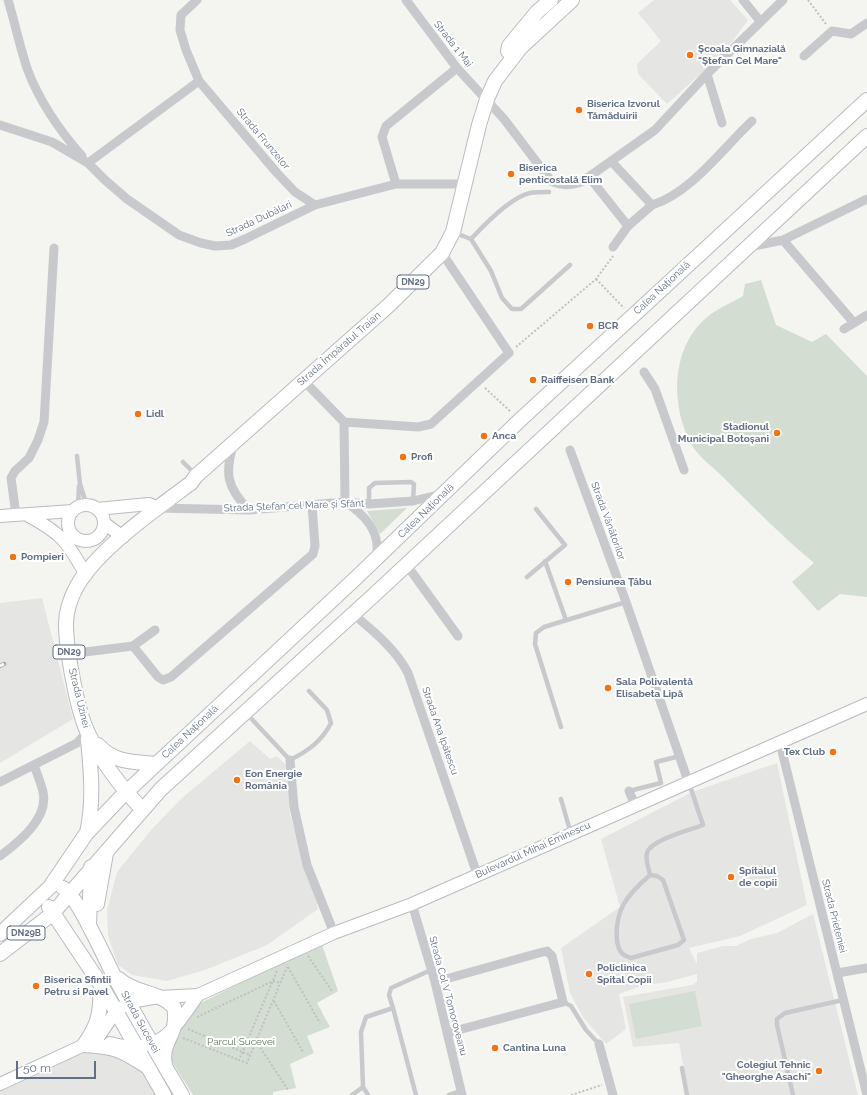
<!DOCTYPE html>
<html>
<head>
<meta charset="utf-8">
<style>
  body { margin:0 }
  #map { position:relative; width:867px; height:1095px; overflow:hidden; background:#f4f5f0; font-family:Raleway,sans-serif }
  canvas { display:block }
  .scale { position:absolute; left:16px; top:1061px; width:80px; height:18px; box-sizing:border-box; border:2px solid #616e84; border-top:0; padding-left:5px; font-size:12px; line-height:14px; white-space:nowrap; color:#616e84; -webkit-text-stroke:3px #fff; paint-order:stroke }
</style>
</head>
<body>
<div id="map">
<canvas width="867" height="1095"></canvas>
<div class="scale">50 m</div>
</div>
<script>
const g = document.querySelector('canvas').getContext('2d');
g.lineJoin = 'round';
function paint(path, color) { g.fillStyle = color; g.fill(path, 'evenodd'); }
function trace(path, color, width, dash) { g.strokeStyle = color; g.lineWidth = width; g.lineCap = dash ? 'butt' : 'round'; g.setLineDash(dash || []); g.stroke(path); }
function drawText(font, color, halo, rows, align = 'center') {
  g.font = font + ' Raleway,sans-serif'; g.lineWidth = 4; g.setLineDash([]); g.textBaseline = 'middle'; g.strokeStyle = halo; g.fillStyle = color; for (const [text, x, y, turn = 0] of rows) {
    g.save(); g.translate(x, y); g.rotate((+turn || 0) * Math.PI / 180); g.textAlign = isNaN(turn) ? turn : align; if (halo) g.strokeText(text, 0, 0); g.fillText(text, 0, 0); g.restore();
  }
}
const built = new Path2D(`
  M654,0H730L748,20L724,53L667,104L638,74L637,64L661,41L638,13Z
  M42,598L73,719L0,763V603Z
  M250,741L270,759L277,756L286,765L290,815L316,898L318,909L267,945L205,970L167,981L132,975L118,965L108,936L107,910L117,872L151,830L182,798Z
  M777,763L807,905L740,936L689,948L697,964V953L723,946H736L751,939L777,933L813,914L858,1095H689L679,1043L633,1047L623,997L692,985L697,982V974L667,982L641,986L619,994L626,1029L606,1044L583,1017L570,993L561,948L620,907L601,839L692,792Z
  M92,1039L137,1061L162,1095H0V1078Z`);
const green = new Path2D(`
  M761,280L776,325L812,342L826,334L867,376V597L840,594L818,611L792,582L814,563C782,536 753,507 723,477C714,468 700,458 693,447C670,408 670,349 706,318C716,309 731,303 743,296L745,284Z
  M407,508L380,534L367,511Z
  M321,942L338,991L317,1003L330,1027L307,1036L314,1053L290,1064L296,1088L273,1092V1095H193L167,1054L195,1006Z
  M695,991L702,1026L636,1039L629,1004Z`);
const path = new Path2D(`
  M808,0L826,24
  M596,279L624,308
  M516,347L596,279L613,256
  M485,388L511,412
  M308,956L332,991
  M288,967L320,1023
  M277,971L239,1060L247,1063L287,967
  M274,1001L303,1052
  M197,1017L273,981L281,983
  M188,1029L250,1055
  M183,1038L239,1060
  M256,1041L288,1090
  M571,1095L602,1085`);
const lane = new Path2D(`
  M455,233L471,239L491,271L502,298L512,309H521L570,265
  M471,239C484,225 511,197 530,193C536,192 542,192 549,192
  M77,456L80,484L87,506H83
  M183,462L195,474
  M369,504V488L375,483L411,482L414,484L413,501
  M78,507L79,486
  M545,561L566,620
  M527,577L565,545L536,509
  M246,713L290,760C308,751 322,741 331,723L327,710L309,691
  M561,727L535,644L536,633L544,627L626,602
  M629,791L661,783L656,762L680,756
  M561,799L571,834
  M650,875L657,876L663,880L684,940L678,945L631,958C621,955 619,951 617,941C614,910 628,894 650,875C649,869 645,860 647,853C650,840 690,830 703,825L689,783
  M563,1002L571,1006L586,1030L599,1044
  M393,1008L389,995L391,988L431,970
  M682,1068L687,1095
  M352,1095L363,1087
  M368,1095L363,1087L361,1032L366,1017L393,1008L416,1095
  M449,1095L461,1091
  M793,1095L777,1025V1019L785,1013L843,1000`);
const street = new Path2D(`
  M8,0C15,23 20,48 28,71C40,102 60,131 82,156
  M197,0L181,15L180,30L186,50L199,81L277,173L295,192L315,205
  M406,0L457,68L504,119L551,181C563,186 571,186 583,181L655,130L707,74L783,0
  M743,0L760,21
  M804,56L832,31L851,34L867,23
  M707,74L722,123
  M0,125L52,142L88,163L105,180L127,199L179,235L201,243L215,246L231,245L245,239L315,205L396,184H463
  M611,161L652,205C691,193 723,148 752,121
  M88,163L199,81
  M589,177L628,226
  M396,184L382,137L386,126L457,68
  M783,240L854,323L844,329
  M613,247L628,226L652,205
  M749,247L783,240L867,199
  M854,323L867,315
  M644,372L655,389L684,470
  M303,380L344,422L345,502C364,514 382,533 376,558
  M344,422L418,427L431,424L509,353L442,253
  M234,443C224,473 227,488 249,510
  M570,450L626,602L688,781
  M158,508L249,510L345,502L369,504L413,501L442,494
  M16,515L11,478L15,471L29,458L38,440L44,422L54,248
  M406,564L458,636
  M353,614C373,631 396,649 408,673L477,874
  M133,646L158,677L163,680L171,677L313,554L315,546L312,505
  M69,654L133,646L155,630
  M780,743L867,1095
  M290,760L294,807L307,865L334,933
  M0,782L77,743L87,732
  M629,791L635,805
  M0,856C19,842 49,818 43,792C41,783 37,774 34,765
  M412,904L435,982L462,1095
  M837,973L867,968
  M435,982L539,953L547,951L552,956L563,1002L447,1033
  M599,1044L613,1095`);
const secondary = new Path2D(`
  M68 523a18 18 0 1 1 36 0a18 18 0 1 1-36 0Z
  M97,509L149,504L158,508
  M27,515C61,533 67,541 86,575
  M0,516L73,511
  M104,523L123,537
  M110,1043C158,1057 174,1030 198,995
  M0,1084L97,1039L116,1011L130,1002L159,997L198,995L334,933L412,904L867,704`);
const primary = new Path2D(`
  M508,51L509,46L537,12L551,0
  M98,745C114,763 134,762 156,764
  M142,809C121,787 101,761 88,733C77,711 66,648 66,624C66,611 71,597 77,586C98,549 156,509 191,483L196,476L388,306L442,253L453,232L479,125L487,99L495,81L521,47L572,0
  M87,833C94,802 91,771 88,739
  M63,888C76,894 104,956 112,972C134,1013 158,1055 182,1095
  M97,904L106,853
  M49,907L101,985L164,1095
  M89,926L91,867
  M0,934L50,887L86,834L121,797L357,577L520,420L867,100
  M0,954L52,914L161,789L374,595L867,136
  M119,979C135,994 159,991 174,1007C180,1035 160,1040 165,1065
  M84,1045C115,1047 120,1049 146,1066
  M84,1045C100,1022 100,1013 101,985`);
const rail = new Path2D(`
  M0,666L4,664`);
const markers = [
  [690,55,4,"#f17314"],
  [579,110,4,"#f17314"],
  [511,174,4,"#f17314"],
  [590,326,4,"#f17314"],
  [533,380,4,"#f17314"],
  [138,414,4,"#f17314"],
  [777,433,4,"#f17314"],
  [484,436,4,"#f17314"],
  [403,457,4,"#f17314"],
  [13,557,4,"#f17314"],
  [568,582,4,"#f17314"],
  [608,688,4,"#f17314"],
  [833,752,4,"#f17314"],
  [237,780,4,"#f17314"],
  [731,877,4,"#f17314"],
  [589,974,4,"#f17314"],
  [36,986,4,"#f17314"],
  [495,1048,4,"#f17314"],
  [819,1071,4,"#f17314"]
];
const shields = [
  [413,282,32],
  [69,652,32],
  [26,933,38]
];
const shieldNames = [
  ["DN29",413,282],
  ["DN29",69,652],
  ["DN29B",26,933]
];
const streetNames = [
  ["Strada 1 Mai",453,44,52],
  ["Strada Frunzelor",263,139,50],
  ["Strada Dubălari",259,219,-25],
  ["Calea Națională",662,288,-43],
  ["Strada Împăratul Traian",339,349,-41],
  ["Strada Ștefan cel Mare și Sfânt",294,506,-2],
  ["Calea Națională",426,511,-44],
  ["Strada Vânătorilor",608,521,70],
  ["Strada Uzinei",79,698,76],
  ["Strada Ana Ipătescu",440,731,71],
  ["Calea Națională",190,732,-43],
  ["Bulevardul Mihai Eminescu",533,850,-24],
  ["Strada Prieteniei",834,916,76],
  ["Strada Col V Tomoroveanu",448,996,75],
  ["Strada Sucevei",140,1022,61]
];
const poiNames = [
  ["Școala Gimnazială",698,49],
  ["\"Ștefan Cel Mare\"",698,61],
  ["Biserica Izvorul",587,104],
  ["Tămăduirii",587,116],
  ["Biserica",519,168],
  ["penticostală Elim",519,180],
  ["BCR",598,326],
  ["Raiffeisen Bank",541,380],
  ["Lidl",146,414],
  ["Stadionul",769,427,"right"],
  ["Municipal Botoșani",769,439,"right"],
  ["Anca",492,436],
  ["Profi",411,457],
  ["Pompieri",21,557],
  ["Pensiunea Țâbu",576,582],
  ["Sala Polivalentă",616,682],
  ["Elisabeta Lipă",616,694],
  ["Tex Club",825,752,"right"],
  ["Eon Energie",245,774],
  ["România",245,786],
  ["Spitalul",739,871],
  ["de copii",739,883],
  ["Policlinica",597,968],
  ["Spital Copii",597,980],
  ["Biserica Sfintii",44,980],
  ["Petru si Pavel",44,992],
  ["Cantina Luna",503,1048],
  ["Colegiul Tehnic",811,1065,"right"],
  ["\"Gheorghe Asachi\"",811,1077,"right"]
];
const parkNames = [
  ["Parcul Sucevei",241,1042]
];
paint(built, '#e5e5e4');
paint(green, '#d3ddd1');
trace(secondary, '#b8bcc1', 14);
trace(primary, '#b9bcc0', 16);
trace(path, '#c0c1c3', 2, [2, 2]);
trace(lane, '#c7c9cd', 4.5);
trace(street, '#c7c9cd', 9);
trace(secondary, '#fff', 12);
trace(primary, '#fff', 14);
trace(rail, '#a6aab1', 4.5);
trace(rail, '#fff', 3, [9]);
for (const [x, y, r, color] of markers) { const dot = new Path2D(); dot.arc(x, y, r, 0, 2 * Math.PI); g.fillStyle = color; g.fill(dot); trace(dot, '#fff', 1.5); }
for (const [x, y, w] of shields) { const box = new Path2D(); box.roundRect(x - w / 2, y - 7, w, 14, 3); g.fillStyle = '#fff'; g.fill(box); trace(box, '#616e84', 1); }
drawText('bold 9px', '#616e84', null, shieldNames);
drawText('10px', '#616e84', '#fff', streetNames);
drawText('bold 10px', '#616e84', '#fff', poiNames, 'left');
drawText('10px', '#617b61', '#fff', parkNames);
</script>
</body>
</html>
